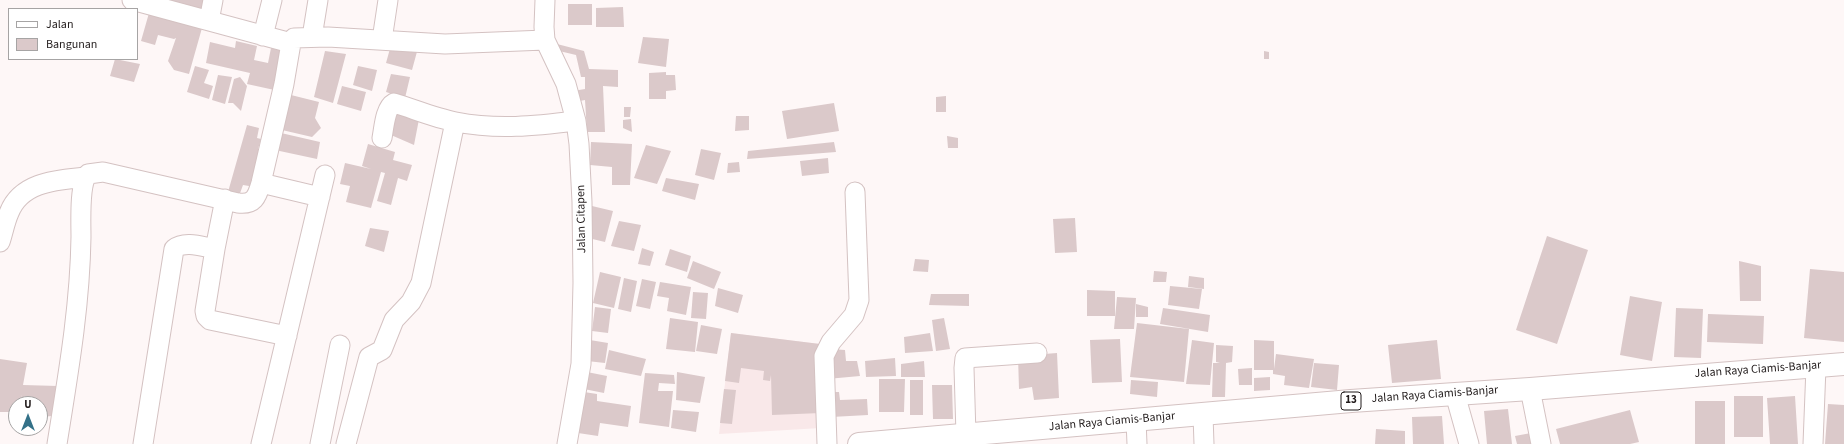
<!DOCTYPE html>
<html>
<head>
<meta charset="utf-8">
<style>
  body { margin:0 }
  #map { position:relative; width:1844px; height:444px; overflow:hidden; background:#fef7f7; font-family:"Source Sans 3",sans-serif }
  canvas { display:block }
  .legend { position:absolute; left:8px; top:8px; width:130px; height:52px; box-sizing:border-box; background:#fff; border:1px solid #a6a4a4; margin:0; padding:5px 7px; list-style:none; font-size:12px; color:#211b1b }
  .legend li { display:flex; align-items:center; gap:8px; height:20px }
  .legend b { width:20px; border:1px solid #a6a4a4 }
  .north { position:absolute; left:8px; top:396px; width:40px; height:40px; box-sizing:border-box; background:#fff; border:1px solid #a6a4a4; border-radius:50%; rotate:0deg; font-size:11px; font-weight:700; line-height:16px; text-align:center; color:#211b1b }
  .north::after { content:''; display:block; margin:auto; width:14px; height:18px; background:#347188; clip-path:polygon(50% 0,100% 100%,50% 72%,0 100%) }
</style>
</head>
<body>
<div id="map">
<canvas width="1844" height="444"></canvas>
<ul class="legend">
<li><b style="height:5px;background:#fff"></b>Jalan</li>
<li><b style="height:11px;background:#dbc9ca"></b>Bangunan</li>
</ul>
<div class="north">U</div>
</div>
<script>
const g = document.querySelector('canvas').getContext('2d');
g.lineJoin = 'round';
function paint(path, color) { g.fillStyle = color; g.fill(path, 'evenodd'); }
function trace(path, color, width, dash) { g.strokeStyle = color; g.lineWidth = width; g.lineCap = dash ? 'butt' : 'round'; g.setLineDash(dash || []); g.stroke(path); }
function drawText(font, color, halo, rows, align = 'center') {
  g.font = font + ' "Source Sans 3",sans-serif'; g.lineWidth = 3; g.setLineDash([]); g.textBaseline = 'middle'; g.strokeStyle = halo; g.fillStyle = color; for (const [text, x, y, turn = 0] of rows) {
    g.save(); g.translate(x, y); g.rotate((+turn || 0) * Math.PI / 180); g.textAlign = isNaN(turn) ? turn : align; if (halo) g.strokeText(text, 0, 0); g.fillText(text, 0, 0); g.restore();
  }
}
const built = new Path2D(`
  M731,333L820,344L821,428L719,434Z`);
const building = new Path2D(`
  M172,0H209L206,12L171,3Z
  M568,4H592V25H568Z
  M623,7L624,27H596V8Z
  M149,13L202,28L189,74L174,70L168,61L176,38L174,39L158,35L155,45L141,41Z
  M643,37L669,39L666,67L638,63Z
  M236,41L257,46L254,60L268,63L271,48L288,52L279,91L247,84L250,73L206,63L210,42L235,48Z
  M557,44L584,51L589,69L618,70V87L603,86L605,132H587L585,100L574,102L573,91L585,89V77H581L576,55L555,50Z
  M391,45L418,48L412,70L386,63Z
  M325,51L346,54L333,103L314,97Z
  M1264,51L1269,52V59H1264Z
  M115,59L140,64L134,82L110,76Z
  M195,66L209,70L204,83L213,86L209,99L187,92Z
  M358,66L377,70L372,91L353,85Z
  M666,72V75H675L676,90L666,91V99H649V73Z
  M391,74L410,77L405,98L386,92Z
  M218,75L232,77L225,104L212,100Z
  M240,77L247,86L241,111L233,103H228L234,79Z
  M342,86L366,92L361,111L337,104Z
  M291,95L319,102L315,118L321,128L312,137L282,130Z
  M946,96V112H936V97Z
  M834,103L839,131L787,139L782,111Z
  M624,107H631L630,117H624Z
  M396,108L420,114L414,145L391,135Z
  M736,116H749V130L735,131Z
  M631,119L632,132L623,128V120Z
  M247,125L259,128L257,138L261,139L258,149L265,152L255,187L243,185L239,196L228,192Z
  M281,133L320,142L317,159L275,150Z
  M947,136L958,138V148H948Z
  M591,142L632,144L630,185H612V167L590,165Z
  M834,142L836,152L747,159L748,151Z
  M368,144L395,152L393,160L412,165L407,181L398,178L391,205L377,201L385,173L381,172L371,208L346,202L350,186L340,184L345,163L371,169L362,166Z
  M646,145L671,151L657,184L634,178Z
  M701,149L721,153L714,180L695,175Z
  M828,158L829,173L802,176L800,161Z
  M739,162L740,172L727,173L728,163Z
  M666,178L699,184L695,200L662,191Z
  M592,206L613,211L605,242L584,237Z
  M1075,218L1077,252L1055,253L1053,219Z
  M619,221L641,225L634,251L611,246Z
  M370,228L389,231L384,252L365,246Z
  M1547,236L1588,250L1557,344L1516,330Z
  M642,248L654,252L650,266L638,264Z
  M670,249L691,256L687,272L665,265Z
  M915,259L929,260L928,272L913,271Z
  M693,261L721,272L714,289L687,278Z
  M1739,261L1761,266V301H1740Z
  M1810,269L1844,272V342L1804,338Z
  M1154,271L1167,272L1166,282H1153Z
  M600,272L621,277L614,308L593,303Z
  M1189,276L1204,278V289L1188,287Z
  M624,278L637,281L631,312L618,309Z
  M642,279L656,282L650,309L636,306Z
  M660,282L691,287L686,315L667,311L669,298L657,296Z
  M1170,286L1202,289L1199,309L1168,305Z
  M718,288L743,295L738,313L715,306Z
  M1087,290L1115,291V316H1087Z
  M693,292L708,293L706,319L691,318Z
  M931,294H969V306L929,305Z
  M1630,296L1662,302L1652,361L1620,355Z
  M1117,297L1136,298L1134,329H1114Z
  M1136,304L1148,307V317H1136Z
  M595,307L611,309L608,333L592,331Z
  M1163,308L1210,315L1208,332L1160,324Z
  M1676,308L1703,309L1701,358L1674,357Z
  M1708,314L1764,316L1763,344L1707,342Z
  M670,318L698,322L695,352L666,349Z
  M944,318L950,349L936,351L932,320Z
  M1137,323L1189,329L1184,382L1130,377Z
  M701,325L722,329L717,354L696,351Z
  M731,333L820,344L821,413L772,415L771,375L770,381L763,380L764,371L741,368L739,383L725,381Z
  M930,333L933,351L905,353L904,337Z
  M1120,339L1122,382L1092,383L1090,340Z
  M590,340L608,343L605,363L587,361Z
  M1192,340L1214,343L1210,385L1186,384Z
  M1254,340L1274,341V369L1276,354L1314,359L1309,388L1284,385L1285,376L1273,374V370H1254Z
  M1437,340L1441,379L1392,383L1388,345Z
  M1216,345L1233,346L1232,362L1226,363L1225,397H1212L1213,363H1220L1216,362Z
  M831,349L845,350L846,361H857L860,376L827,379Z
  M609,350L646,359L641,376L605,369Z
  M1057,353L1059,398L1034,400L1032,387L1019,389L1018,356Z
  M895,358L896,376L866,377L865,361Z
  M0,359L27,363L23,385L58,386L52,416L40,417V404H21L22,395L20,404H16V412H0Z
  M924,361L925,377H901V364Z
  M1314,363L1339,365L1337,390L1311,387Z
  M1252,368V385H1239L1238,369Z
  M587,372L607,376L604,393L584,389Z
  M677,372L705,377L700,403L676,400Z
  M645,373L674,375L675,384L659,383L658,391H673L669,427L639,423Z
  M1270,377V390L1254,391V378Z
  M879,379H905L904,412H879Z
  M910,380H923V415H910Z
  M1131,380L1158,382L1157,397L1130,394Z
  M932,385H952L953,419H933Z
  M724,389L736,390L732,424L720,423Z
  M584,392L597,394V401L631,406L628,427L600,423L598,436L578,433Z
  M829,392H839L840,400L867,399L868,415L831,417Z
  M1734,396H1763V437H1734Z
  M1795,396L1798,444H1770L1767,398Z
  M1695,401H1725V444H1695Z
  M1828,404L1844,405V444H1825Z
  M1508,409L1512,444H1487L1484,411Z
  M673,410L699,412L696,432L671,428Z
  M1630,410L1639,442L1630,444H1560L1556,429Z
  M1442,416L1444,444H1413L1412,417Z
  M1376,429L1405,431V444H1375Z
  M1531,433L1534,444H1517L1515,436Z`);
const minor = new Path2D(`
  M132,0L291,43
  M545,0L544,27L545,40L566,84L576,121L579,144L582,202L583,283L581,364L567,444
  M209,21L213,0
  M263,36L272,0
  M312,37L318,0
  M382,40L388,0
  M382,138C384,128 385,108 394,103C414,109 435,118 456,122C497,130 535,126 576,121
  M261,183L320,197
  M0,242C3,233 5,222 9,213C21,181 58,180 86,177
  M215,249L205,311L206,316L210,320L287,336
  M1530,389L1541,444
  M1455,394L1469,444
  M1203,415L1204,444
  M1136,420L1137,444
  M966,435L964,368L965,358L1037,353
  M57,444C68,375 80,307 81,237C81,223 79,184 88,174L103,172L238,203C254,205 257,197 261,183L284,84L291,43L294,38L328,37L445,44L545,40
  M143,444L174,249C185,240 203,247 215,249L225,199
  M261,444L325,175
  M320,444L340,345
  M346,444L369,357L382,350L394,320L411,302L421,283L455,122
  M827,444L824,356L831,342L854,315L859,300L855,192
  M1813,444L1816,367`);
const trunk = new Path2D(`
  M859,444L1351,401L1530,389L1844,364`);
const shields = [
  [1351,401,20]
];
const shieldNames = [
  ["13",1351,401]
];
const streetNames = [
  ["Jalan Citapen",582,219,-91],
  ["Jalan Raya Ciamis-Banjar",1758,370,-4],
  ["Jalan Raya Ciamis-Banjar",1435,395,-4],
  ["Jalan Raya Ciamis-Banjar",1112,422,-5]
];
paint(built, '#f9e8e9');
paint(building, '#dbc9ca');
trace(minor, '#d4c2c2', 21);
trace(trunk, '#d4c2c2', 24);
trace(minor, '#fff', 19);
trace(trunk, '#fff', 22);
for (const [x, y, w] of shields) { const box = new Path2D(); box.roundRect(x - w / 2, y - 9, w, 18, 3); g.fillStyle = '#fff'; g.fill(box); trace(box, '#211b1b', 1); }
drawText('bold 11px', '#211b1b', null, shieldNames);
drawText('12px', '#211b1b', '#fff', streetNames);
</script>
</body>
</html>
